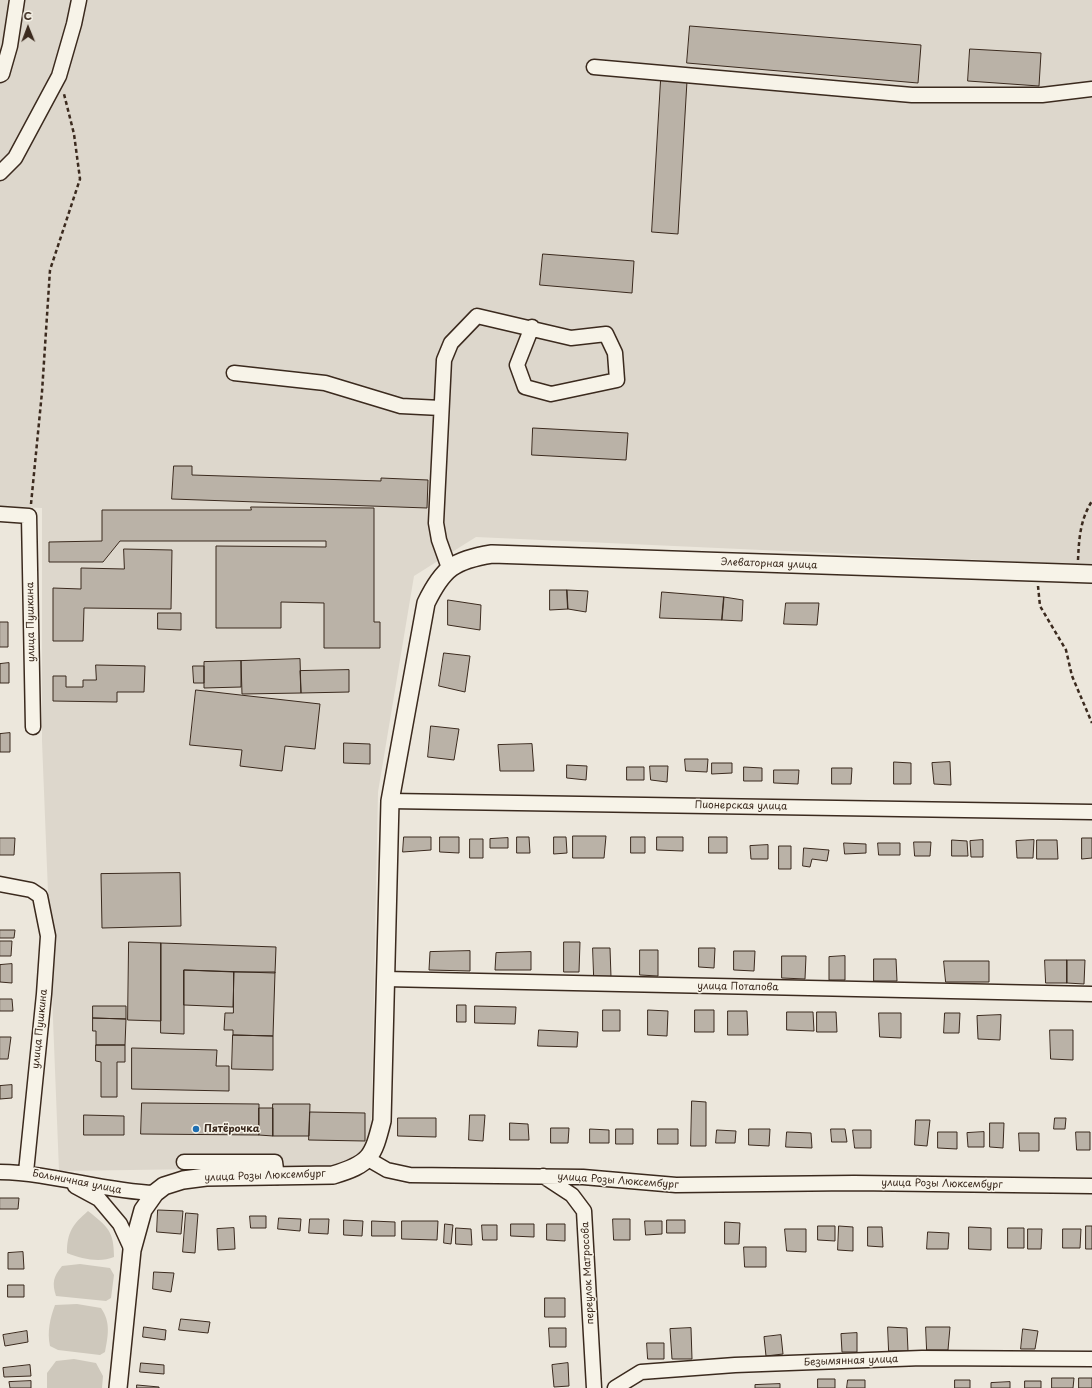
<!DOCTYPE html>
<html>
<head>
<meta charset="utf-8">
<style>
  body { margin:0 }
  #map { position:relative; width:1092px; height:1388px; overflow:hidden; background:#ece7dc; font-family:"Playpen Sans",sans-serif }
  canvas { display:block }
  .north { position:absolute; left:8px; top:8px; width:40px; height:40px; -webkit-text-stroke:3px #f7f3e8; paint-order:stroke; rotate:359deg; font-size:11px; font-weight:700; line-height:16px; text-align:center; color:#3b2a1e }
  .north::after { content:''; display:block; margin:auto; width:14px; height:18px; background:#3b2a1e; clip-path:polygon(50% 0,100% 100%,50% 72%,0 100%) }
</style>
</head>
<body>
<div id="map">
<canvas width="1092" height="1388"></canvas>
<div class="north">С</div>
</div>
<script>
const g = document.querySelector('canvas').getContext('2d');
g.lineJoin = 'round';
function paint(path, color) { g.fillStyle = color; g.fill(path, 'evenodd'); }
function trace(path, color, width, dash) { g.strokeStyle = color; g.lineWidth = width; g.lineCap = dash ? 'butt' : 'round'; g.setLineDash(dash || []); g.stroke(path); }
function drawText(font, color, halo, rows, align = 'center') {
  g.font = font + ' "Playpen Sans",sans-serif'; g.lineWidth = 3; g.setLineDash([]); g.textBaseline = 'middle'; g.strokeStyle = halo; g.fillStyle = color; for (const [text, x, y, turn = 0] of rows) {
    g.save(); g.translate(x, y); g.rotate((+turn || 0) * Math.PI / 180); g.textAlign = isNaN(turn) ? turn : align; if (halo) g.strokeText(text, 0, 0); g.fillText(text, 0, 0); g.restore();
  }
}
const built = new Path2D(`
  M0,0H1092V565L476,537L414,576L378,792L371,1144L341,1167L59,1171L42,741V508L0,506Z`);
const green = new Path2D(`
  M88,1211C108,1227 114,1231 114,1257C100,1263 82,1259 67,1253C67,1232 73,1224 88,1211Z
  M80,1264L110,1268L114,1275L111,1298L106,1301L56,1296C52,1283 53,1277 62,1266Z
  M77,1304L101,1308C111,1322 108,1336 105,1352L100,1355L58,1350L50,1346C47,1332 50,1318 55,1305Z
  M74,1359L96,1363L103,1376L102,1388H47V1373L56,1361Z`);
const building = new Path2D(`
  M690,26L921,45L918,83L687,63Z
  M970,49L1041,53L1039,86L968,81Z
  M661,80L687,81L678,234L652,232Z
  M543,254L634,261L632,293L540,285Z
  M533,428L628,433L626,460L532,455Z
  M174,466H192V475L381,481V478L428,480L427,508L172,499Z
  M251,507L374,508V622H380V648H324V603L281,602V628H216V546L326,547V541H120L103,562H49V542L102,541V510H251Z
  M124,549L172,550L171,609L84,608L83,641H53V588L81,589V568L124,569Z
  M550,590H567L568,609L550,610Z
  M567,590L588,591L586,612L568,609Z
  M662,592L724,597L722,620L660,618Z
  M724,597L743,600L742,621L722,620Z
  M448,600L481,605L480,630L448,625Z
  M786,603H819L817,625L784,624Z
  M158,613H181V630L158,629Z
  M0,622H8V647H0Z
  M444,653L470,656L465,692L439,686Z
  M300,659L301,693L242,694L241,661Z
  M241,661V687L204,688V662Z
  M9,663V683H0V664Z
  M96,665L145,666L144,692H117V702L53,701V676H66V687H83V680H96Z
  M193,666H204V683H194Z
  M349,670V692L301,693L300,671Z
  M196,690L320,704L315,749L285,746L282,771L240,766L242,750L190,745Z
  M431,726L459,729L454,760L428,757Z
  M10,733V752H0V734Z
  M344,743L370,744V764L344,763Z
  M532,744L534,771H500L498,745Z
  M685,759H708L707,772L686,771Z
  M894,762L911,763V784H894Z
  M950,762L951,785L934,784L932,763Z
  M712,763H732V773L712,774Z
  M567,765L587,766L586,780L567,778Z
  M650,766H668L667,782L651,780Z
  M627,767H644V780H627Z
  M744,767L762,768V781H744Z
  M832,768H852L851,784H832Z
  M774,770H799L798,784L774,783Z
  M573,836H606L604,858H573Z
  M404,837H431V850L403,852Z
  M440,837H459V853L440,852Z
  M517,837H529L530,853H517Z
  M554,837H566L567,853L554,854Z
  M631,837H645V853H631Z
  M657,837H683V851L657,850Z
  M709,837H727V853H709Z
  M0,838H15L14,855H0Z
  M508,838V848H490V839Z
  M1082,838H1092V858L1082,859Z
  M470,839H483V858H470Z
  M952,840L967,841L968,856H952Z
  M983,840V857H971L970,841Z
  M1034,840L1033,858H1017L1016,841Z
  M1037,840H1057L1058,859H1037Z
  M914,842H931L930,856H915Z
  M844,843L866,844V853L845,854Z
  M878,843H900V855H879Z
  M768,845V859H751L750,846Z
  M779,846H791V869H779Z
  M804,848L829,850L827,861L812,859L810,867L803,866Z
  M180,873L181,926L102,928L101,874Z
  M0,930H15L14,938H0Z
  M0,941H12L11,956H0Z
  M129,942L161,943V1021L128,1020Z
  M564,942H580L579,972H564Z
  M161,943L276,947L275,973L184,970V1034L161,1033Z
  M593,948H610L611,977L594,976Z
  M699,948H715L714,968L699,967Z
  M640,950H658V976L640,975Z
  M470,951V971L429,970L430,952Z
  M734,951H755L754,971L734,970Z
  M531,952V970H495L496,953Z
  M782,956H806L805,979L782,978Z
  M845,956V980H829V957Z
  M874,959H896L897,981H874Z
  M1045,960H1067V983H1046Z
  M1067,960H1085L1084,984L1067,983Z
  M944,961H989V982H946Z
  M12,964V983L0,982V965Z
  M184,970L234,972L233,1007L184,1005Z
  M234,972H275L273,1036L233,1035V1030H224L225,1013H233Z
  M0,999H12L13,1011H0Z
  M457,1005H466V1022H457Z
  M93,1006H126V1019L93,1018Z
  M475,1006L516,1007L515,1024L475,1023Z
  M603,1010H620V1031H603Z
  M648,1010L668,1011L667,1036L648,1035Z
  M695,1010H714V1032H695Z
  M728,1011H747L748,1035H728Z
  M787,1012H813L814,1031L787,1030Z
  M817,1012H836L837,1032H817Z
  M879,1013H901V1038L880,1037Z
  M945,1013H960L959,1033H944Z
  M1001,1015L1000,1040L978,1039L977,1016Z
  M93,1018L126,1019L125,1045H96V1031H93Z
  M539,1030L578,1032L577,1047L538,1046Z
  M1050,1030H1073V1060L1051,1059Z
  M233,1035L273,1036V1070L232,1069Z
  M0,1037H11L8,1059H0Z
  M96,1045H125V1062H117V1097H101V1062L96,1061Z
  M132,1048L217,1050L216,1066H229V1091L132,1089Z
  M12,1085V1098L0,1099V1086Z
  M692,1101L706,1102V1146H691Z
  M142,1103L259,1104V1135L141,1134Z
  M273,1104H310L309,1136H273Z
  M259,1108H273V1136L259,1135Z
  M310,1112L365,1113V1141L309,1140Z
  M84,1115L124,1116V1135H84Z
  M470,1115H485L483,1141L469,1140Z
  M398,1118H436V1137L398,1136Z
  M1055,1118H1066L1065,1129H1054Z
  M916,1120H930L927,1146L915,1145Z
  M510,1123L528,1124L529,1140H510Z
  M990,1123H1004L1003,1148L990,1147Z
  M551,1128H569L568,1143H551Z
  M590,1129L609,1130V1143H590Z
  M616,1129H633V1144H616Z
  M658,1129H678V1144H658Z
  M749,1129H770L769,1146L749,1145Z
  M831,1129H845L847,1142H832Z
  M717,1130L736,1131L735,1143H716Z
  M853,1130H871V1148H855Z
  M787,1132L811,1133L812,1148L786,1147Z
  M938,1132H957V1149L938,1148Z
  M984,1132V1147H968L967,1133Z
  M1076,1132H1090V1150H1077Z
  M1019,1133H1039V1151H1020Z
  M0,1198H19L18,1209H0Z
  M158,1210L183,1211L181,1234L157,1232Z
  M186,1213L198,1214L195,1253L183,1252Z
  M250,1216H266V1228H251Z
  M279,1218L301,1219L300,1231L278,1229Z
  M310,1219H329L328,1234L309,1233Z
  M613,1219H630V1240H614Z
  M344,1220L363,1221L362,1236L344,1235Z
  M667,1220H685V1233H667Z
  M372,1221L395,1222V1236H372Z
  M402,1221H438L437,1240L402,1239Z
  M645,1221H662V1234L646,1235Z
  M725,1222L740,1223L739,1244H725Z
  M445,1224L453,1225L451,1244L444,1243Z
  M511,1224H534V1237L511,1236Z
  M547,1224H565V1241L547,1240Z
  M482,1225H497V1240H483Z
  M818,1226H835V1241L818,1240Z
  M839,1226L853,1227V1251L838,1250Z
  M1086,1226H1092V1249H1086Z
  M868,1227H882L883,1247L868,1246Z
  M969,1227L991,1228V1250L969,1249Z
  M234,1228L235,1249L218,1250L217,1229Z
  M456,1228L471,1229L472,1245L456,1244Z
  M1008,1228H1024V1248H1008Z
  M785,1229H806V1252L787,1251Z
  M1028,1229H1042L1041,1249H1028Z
  M1063,1229H1081L1080,1248H1063Z
  M928,1232L949,1233L948,1249H927Z
  M744,1247H766V1267H745Z
  M23,1252L24,1269H8V1253Z
  M154,1272L174,1273L171,1292L153,1289Z
  M8,1285H24V1297H8Z
  M545,1298H565V1317H545Z
  M181,1319L210,1322L208,1333L179,1330Z
  M144,1327L166,1330L165,1340L143,1337Z
  M888,1327L907,1328L908,1351H889Z
  M926,1327H950L948,1350H927Z
  M549,1328H566V1347H550Z
  M691,1328L692,1359H672L670,1329Z
  M1023,1329L1038,1331L1035,1349H1021Z
  M27,1331L28,1342L5,1346L3,1335Z
  M857,1333V1352H842L841,1334Z
  M781,1335L783,1354L766,1356L764,1337Z
  M647,1343H664V1359H648Z
  M141,1363L164,1365V1374L140,1372Z
  M568,1363L569,1386L554,1387L552,1365Z
  M30,1365L31,1376L4,1377L3,1368Z
  M1052,1378H1074L1073,1388H1052Z
  M1079,1378H1092V1388H1079Z
  M818,1379H835V1388H818Z
  M848,1380H865V1388H847Z
  M955,1380H970V1388H955Z
  M31,1381V1388H10L9,1382Z
  M1025,1381H1041V1388H1025Z
  M1010,1382V1388H991V1383Z
  M780,1384V1388H755V1385Z
  M137,1385L159,1387V1388H137Z`);
const path = new Path2D(`
  M31,504L42,392L50,270L80,179L74,134L64,94
  M1078,560C1079,539 1080,520 1092,501
  M1038,586L1040,606L1066,650L1072,676L1092,723`);
const minor = new Path2D(`
  M594,67L912,95H1042L1092,89
  M0,75L2,74L10,46L17,0
  M0,173L15,158L59,76L74,24L79,0
  M234,373L325,383L401,406L441,408
  M0,514L29,516L33,727
  M449,568L439,540L436,523L444,360L451,343L477,316L571,338L606,334L615,353L617,380L551,394L525,387L517,365L532,327
  M390,801L1092,812
  M0,884L31,890L40,896L48,936L44,994L26,1172
  M385,979L1092,994
  M368,1159L387,1170L410,1175L583,1177L676,1185L854,1183L1092,1186
  M184,1162H275L277,1177
  M0,1172C53,1173 102,1191 155,1193
  M543,1176L572,1195L584,1211L594,1388
  M75,1186L99,1199L120,1224L132,1250
  M615,1388L641,1372L735,1365L922,1358L1092,1359`);
const major = new Path2D(`
  M118,1388L132,1250L143,1210L155,1193L164,1186L183,1180L206,1177L333,1175C370,1164 373,1157 382,1121L390,801L426,603C443,568 454,560 492,554L1092,574`);
const markers = [
  [196,1129,4,"#1f6fb2"]
];
const streetNames = [
  ["Элеваторная улица",769,564,2],
  ["улица Пушкина",31,622,-91],
  ["Пионерская улица",741,806,1],
  ["улица Потапова",738,987,1],
  ["улица Пушкина",40,1029,-84],
  ["улица Розы Люксембург",265,1176,-2],
  ["улица Розы Люксембург",618,1181,4],
  ["Больничная улица",77,1182,11],
  ["улица Розы Люксембург",942,1184,1],
  ["переулок Матросова",588,1273,-93],
  ["Безымянная улица",851,1361,-2]
];
const poiNames = [
  ["Пятёрочка",204,1129]
];
paint(built, '#ddd7cc');
paint(green, '#cec8bc');
paint(building, '#bab2a7');
trace(building, '#3b2a1e', 1);
trace(minor, '#3b2a1e', 17);
trace(major, '#3b2a1e', 20);
trace(path, '#3b2a1e', 2.5, [4, 3]);
trace(minor, '#f7f3e8', 14);
trace(major, '#f7f3e8', 17);
for (const [x, y, r, color] of markers) { const dot = new Path2D(); dot.arc(x, y, r, 0, 2 * Math.PI); g.fillStyle = color; g.fill(dot); trace(dot, '#f7f3e8', 1.5); }
drawText('10px', '#3b2a1e', '#f7f3e8', streetNames);
drawText('bold 10px', '#3b2a1e', '#f7f3e8', poiNames, 'left');
</script>
</body>
</html>
